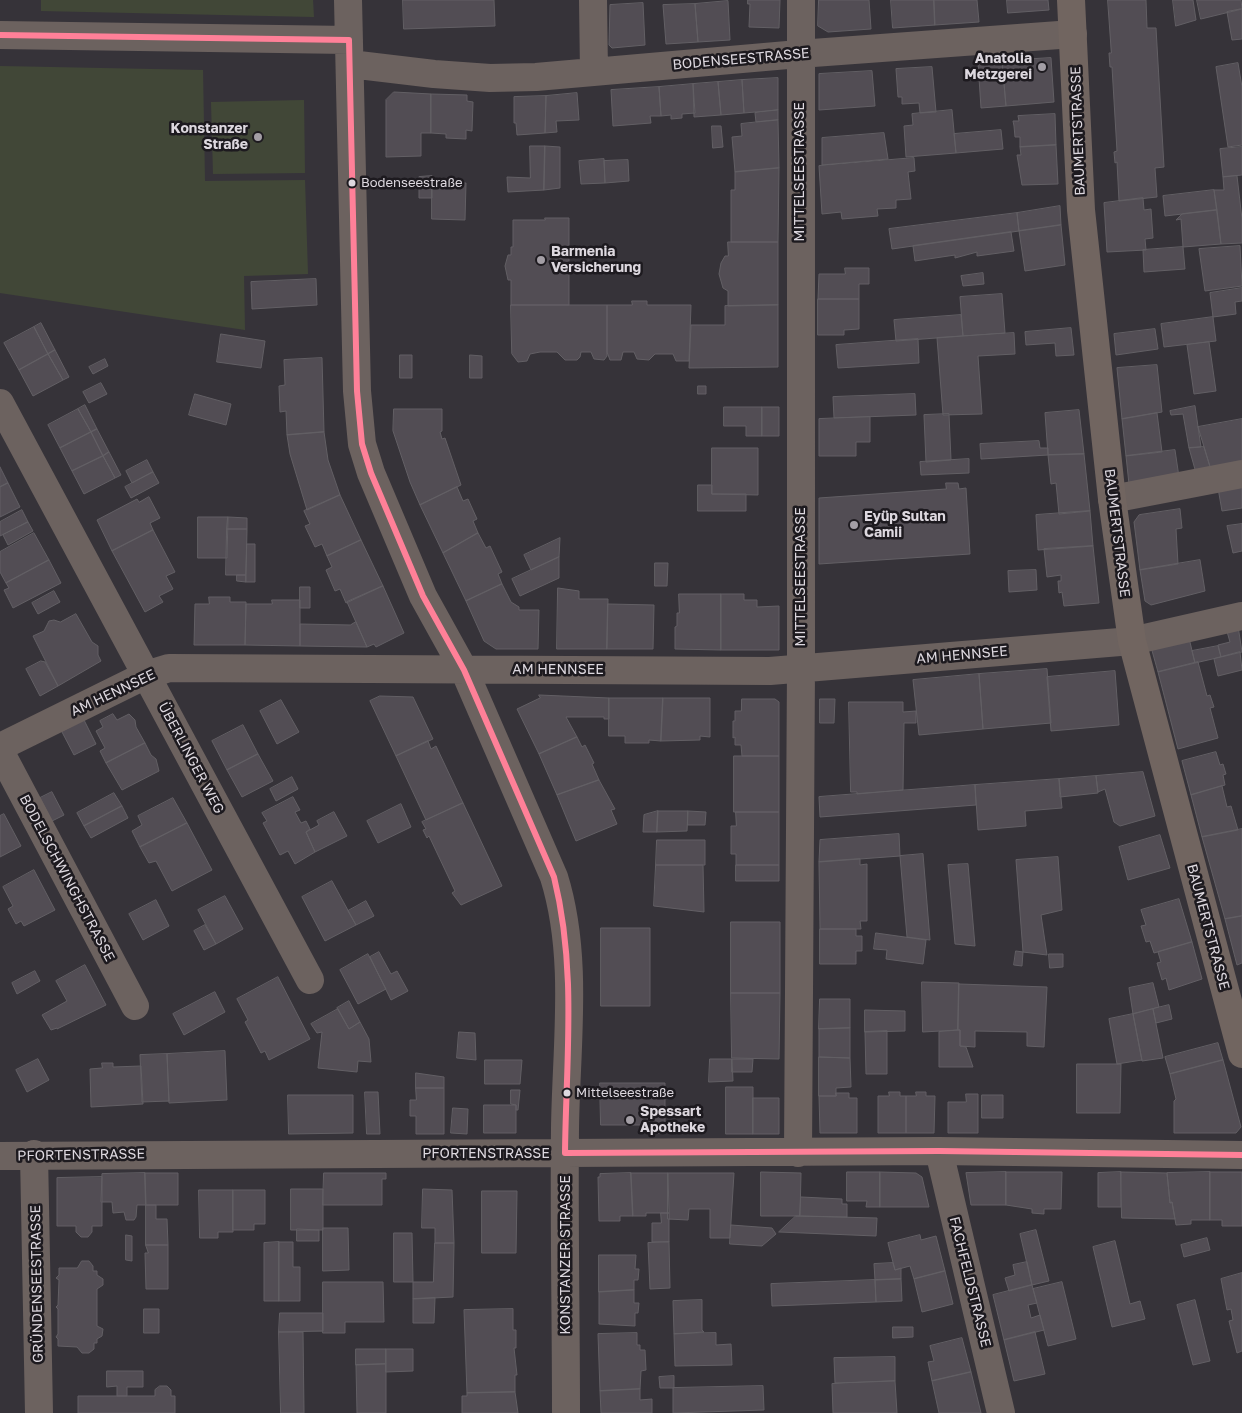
<!DOCTYPE html>
<html>
<head>
<meta charset="utf-8">
<style>
  body { margin:0 }
  canvas { display:block; background:#363339 }
</style>
</head>
<body>
<canvas width="1242" height="1413"></canvas>
<script>
const g = document.querySelector('canvas').getContext('2d');
g.lineJoin = 'round';
function paint(path, color) { g.fillStyle = color; g.fill(path, 'evenodd'); }
function trace(path, color, width, dash) { g.strokeStyle = color; g.lineWidth = width; g.lineCap = dash ? 'butt' : 'round'; g.setLineDash(dash || []); g.stroke(path); }
function drawText(font, color, halo, rows, align = 'center') {
  g.font = font + ' "Golos Text",sans-serif'; g.lineWidth = 5; g.setLineDash([]); g.textBaseline = 'middle'; g.strokeStyle = halo; g.fillStyle = color; for (const [text, x, y, turn = 0] of rows) {
    g.save(); g.translate(x, y); g.rotate((+turn || 0) * Math.PI / 180); g.textAlign = isNaN(turn) ? turn : align; if (halo) g.strokeText(text, 0, 0); g.fillText(text, 0, 0); g.restore();
  }
}
const green = new Path2D(`
  M41,0H313L314,17L41,11Z
  M0,66L203,70L205,181L305,180L308,274L244,276L245,330L0,293Z
  M304,100L305,173L213,174L211,102Z`);
const building = new Path2D(`
  M403,0H494L495,26L404,29Z
  M748,0H780L779,28L749,27L750,4H748Z
  M819,0H869L871,29L828,32L818,26Z
  M891,0H934L935,25L893,28Z
  M934,0H977L979,22L935,25Z
  M1007,0H1048L1049,10L1008,13Z
  M1108,0H1146L1147,28H1156L1164,167L1155,168L1157,197L1119,201L1117,162L1115,163L1114,152L1117,151L1112,67H1110L1109,53H1111Z
  M1173,0H1193L1196,20L1176,26Z
  M1197,0H1241L1242,9L1201,19Z
  M728,1L730,40L698,42L695,4Z
  M643,3L645,45L612,48L609,45L610,5Z
  M695,4L698,42L666,44L663,5Z
  M1242,9V39L1232,40L1227,12Z
  M1051,58L1054,102L1006,106L1002,61Z
  M1002,61L1006,106L981,108L978,63Z
  M1238,63L1242,87V145L1228,147L1216,67Z
  M932,67L936,112L920,113L919,103L902,104V97H898L896,69Z
  M872,71L875,106L819,110V74Z
  M778,78V110L744,113L742,80Z
  M742,80L744,113L721,115L718,82Z
  M718,82L721,115L694,117L693,84Z
  M693,84L695,113L682,114V118L671,119V115L661,116L659,87Z
  M659,87L661,116H650L651,123L613,126L611,90Z
  M394,92L431,94V133H421V156L386,157V100Z
  M577,93L579,120L556,121L557,132L545,133L546,96Z
  M431,94L467,95V101L473,102L472,131L466,130V139L446,138V134L431,133Z
  M546,96L545,133L517,135L516,123H514V97Z
  M778,110V120L756,122L755,113Z
  M952,110L956,153L906,157L904,126L913,125L912,114Z
  M1055,114L1056,145L1020,147V137H1015L1014,126L1013,121H1019L1018,116Z
  M778,120L779,168L735,172L732,137L742,136L741,124Z
  M712,126H721L723,147L713,148Z
  M1001,130L1003,149L956,153L954,134Z
  M884,133L888,159L822,165V138Z
  M1056,145L1058,184L1022,185L1017,155H1021L1020,147Z
  M530,146H545L544,190L508,192L507,177L530,178Z
  M545,146L560,147V188L544,190Z
  M1242,147V175L1223,177L1220,149Z
  M914,158L915,171L908,172L911,199L896,200V208L877,209L878,216L842,219L841,212L822,214L819,166Z
  M604,159L605,183L581,184L579,161Z
  M628,160L629,181L605,183L604,161Z
  M779,168L778,242H731V190H735V172Z
  M432,176V198H419V177Z
  M1237,176L1242,219V243L1221,244L1214,190H1224L1223,177Z
  M432,183H466L465,220L432,219Z
  M1214,190L1217,210L1165,216L1163,196Z
  M1143,198L1144,210L1151,209L1153,238L1145,239L1146,250L1107,252L1104,203Z
  M1060,206L1061,225L1019,231L1017,213Z
  M1217,210L1221,244L1183,247L1181,219L1176,220L1182,214Z
  M1017,213L1019,231L892,249L889,229Z
  M545,218H569V305H511V280H508L505,266L508,255H511V247H513V220H545Z
  M1061,225L1065,265L1025,271L1019,231Z
  M1011,232L1014,251L977,256V252L955,258V255L915,261L913,246Z
  M728,242H778V305L728,306V291L723,288L719,274L721,263L725,256H728Z
  M1240,246L1242,286L1205,291L1199,249Z
  M1183,247L1185,269L1144,272L1143,250Z
  M845,268H869V284H859V299H818L819,274H845Z
  M983,273L984,284L963,286L961,276Z
  M316,279L317,305L252,309L251,282Z
  M1242,288V301L1235,302L1236,314L1213,317L1210,293Z
  M1002,294L1005,333L963,336L960,297Z
  M818,299H859V329L844,330V335H818Z
  M632,301H647V305H691L689,361H676L673,354H655L649,360L637,359L634,352H623L621,360H610L607,352V305H632Z
  M511,305H607V356L604,360L594,359L591,352H581L580,357L577,360H565L557,352H540L530,354L527,361L518,362L512,354Z
  M778,305V367L689,368L691,325H725V306Z
  M961,315L963,336L896,341L894,320Z
  M1213,317L1216,341L1164,347L1161,324Z
  M41,323L55,350L48,354L34,327Z
  M34,327L48,354L19,370L4,343Z
  M1071,328L1074,355L1056,356L1055,343L1026,345L1025,332Z
  M1155,329L1158,349L1116,355L1114,334Z
  M1014,333L1015,354L978,356L982,414L943,415L937,338Z
  M221,334L265,341L261,368L217,362Z
  M918,339L919,363L838,368L836,345Z
  M1209,342L1216,391L1194,394L1187,345Z
  M55,350L69,377L63,380L48,354Z
  M48,354L63,380L33,396L19,370Z
  M400,355H412V378H400Z
  M470,355L482,356V378H470Z
  M322,358L324,432L287,435L286,411L280,412L279,386L285,385L284,360Z
  M105,359L108,366L93,374L89,367Z
  M1157,365L1162,412L1122,419L1117,368Z
  M101,383L107,394L89,403L83,392Z
  M698,386H706V394H698Z
  M195,394L231,404L226,425L189,415Z
  M915,394L916,415L834,418L833,397Z
  M85,405L97,429L91,432L78,409Z
  M1195,406L1201,447L1189,448L1183,414L1171,415L1170,411Z
  M724,407H762V436H746V426H724Z
  M762,407H779V436H762Z
  M78,409L91,432L60,448L48,425Z
  M394,409H442V431L440,432L442,439L445,438L461,485L420,505L410,482L393,431Z
  M1079,410L1084,454L1048,455L1045,413Z
  M1157,413L1162,452L1126,456L1122,419Z
  M949,414L951,460L926,462L924,415Z
  M870,417V442H856V456H819V419Z
  M1242,419V466L1211,470L1198,427Z
  M97,429L109,452L103,456L91,432Z
  M91,432L103,456L72,471L60,448Z
  M324,432L328,460L340,495L307,510L290,454L287,435Z
  M1039,441L1040,448H1048V455L981,459L980,444Z
  M1204,447L1211,470L1196,473L1189,448Z
  M712,448H758V495L712,494Z
  M1175,450L1179,477L1129,484L1126,456Z
  M109,452L121,475L115,478L103,456Z
  M1084,454L1090,511L1059,514L1056,483L1051,484L1048,455Z
  M103,456L115,478L84,494L72,471Z
  M969,459V473L921,475L920,462Z
  M147,460L153,472L132,483L126,471Z
  M0,467L8,483L0,487Z
  M153,472L159,483L131,498L125,487Z
  M8,483L20,507L0,517V487Z
  M946,483H958L959,489L966,488L970,554L819,564V498L946,489Z
  M1242,484V508L1222,511L1218,488Z
  M698,485H712V494H746V511H698Z
  M457,487L463,501L468,499L477,519L473,521L478,533L443,553L420,505Z
  M340,495L361,540L327,556L322,544L315,547L305,526L310,524L304,511Z
  M149,497L160,518L150,523L153,530L112,551L97,520L137,499L139,502Z
  M1180,509L1182,528L1176,529L1178,564L1140,570L1134,522L1139,515Z
  M22,510L28,522L0,536V522Z
  M1090,511L1093,546L1038,550L1036,515Z
  M198,517H228L227,558H198Z
  M228,517L247,518V529H227Z
  M28,522L33,531L8,545L3,535Z
  M1242,524V551L1233,553L1227,526Z
  M227,529H247L246,575H226Z
  M153,530L175,572L166,576L173,589L159,596L163,602L145,612L112,551Z
  M34,533L49,560L6,583L0,572V552Z
  M478,533L486,548L490,546L502,572L498,574L502,584L466,601L443,553Z
  M560,538L559,557L531,570L524,555Z
  M361,540L383,586L346,603L340,589L335,591L326,570L332,567L327,556Z
  M247,544H255V582H246Z
  M1093,546L1099,603L1064,606L1062,592L1059,593L1058,581H1061V575L1047,577L1044,549Z
  M559,557V578L520,596L512,579Z
  M49,560L61,583L13,608L4,590L9,588L6,583Z
  M1200,560L1205,591L1151,605L1145,601L1140,570Z
  M655,563H668L667,586H655Z
  M1036,570L1037,590L1009,592L1008,571Z
  M237,575H246V582L237,581Z
  M502,584L511,602L519,607V610H539L538,649H496L484,641L466,601Z
  M383,586L404,633L376,647L374,644L367,647L347,602Z
  M300,587H310V608H300Z
  M558,588L579,591V599H608L607,649H557Z
  M54,591L60,602L38,614L32,603Z
  M679,594H721V650L675,649V627L677,626V613H679Z
  M721,594H744V600H757V607L779,606V650H721Z
  M209,597H230V602H246L245,645H194L195,604H209Z
  M272,600H300V646L245,645L246,604H272Z
  M608,604L654,605L653,649H607Z
  M76,614L92,642L98,646V655L101,661L58,686L33,636L44,631L49,621L54,620L60,622Z
  M356,622L367,647L300,646V624L350,625Z
  M1238,626L1242,652L1221,657L1218,645L1230,642L1226,628Z
  M1189,638L1195,663L1158,672L1151,647Z
  M1218,646L1221,657L1195,663L1192,651Z
  M1240,652L1242,670L1218,676L1214,659Z
  M41,661L45,662L58,686L40,696L26,669Z
  M1198,662L1207,696L1210,695L1214,707L1210,708L1218,738L1178,749L1158,672Z
  M1047,669L1051,723L983,729L979,674Z
  M1115,671L1119,725L1051,731L1047,677Z
  M979,674L983,729L919,735L913,680Z
  M539,695L609,698V719H604V717H566L577,737L539,754L517,709L540,698Z
  M380,696L413,697L433,739L396,756L370,701Z
  M609,698H663L661,741L649,740V743H625V736H609Z
  M663,698H710V737L700,736V740L661,741Z
  M742,699H775L779,702V756H742L741,745H735V737L733,738V721H735V711H741Z
  M820,699H835L834,723H820Z
  M281,700L299,732L277,744L260,711Z
  M849,702H903V712L916,711V723H904L903,790L857,794V792H851Z
  M113,714L117,720L129,714L135,720L136,727L145,743L106,763L100,751L105,748L96,731L103,727L100,721Z
  M84,720L96,744L74,755L62,732Z
  M243,725L258,754L227,770L212,741Z
  M577,737L582,747L585,745L594,763L592,764L599,780L557,795L539,754Z
  M428,741L431,749L436,746L463,803L426,820L396,756Z
  M145,743L151,755L156,759L159,771L122,790L106,763Z
  M1216,752L1220,765L1223,764L1226,774L1223,775L1225,785L1191,795L1182,761Z
  M258,754L273,781L242,797L227,770Z
  M734,756H779V812H734Z
  M1143,772L1155,816L1120,826L1114,822L1105,789L1098,792L1096,776Z
  M1096,776L1098,793L1060,797L1059,779Z
  M292,777L298,789L276,801L270,789Z
  M1059,779L1062,808L1025,811L1026,826L978,830L975,785Z
  M599,780L615,809L611,810L617,824L576,841L557,795Z
  M975,785L976,805L820,817L819,797Z
  M1222,786L1227,807L1231,806L1238,830L1202,837L1191,795Z
  M52,792L64,815L52,821L40,798Z
  M114,793L122,806L84,826L77,813Z
  M293,797L300,810L295,812L301,823L306,821L310,829L306,832L315,852L295,864L288,851L280,855L263,823L267,821L262,813Z
  M173,798L187,823L140,847L132,831L142,825L138,816Z
  M463,803L502,886L461,905L452,893L455,891L429,836L427,838L423,830L426,829L422,822Z
  M401,804L411,827L378,843L367,821Z
  M122,806L128,818L91,838L84,826Z
  M658,811L657,832H643L644,815Z
  M658,811H688L687,831L657,832Z
  M688,811L706,812L705,825H688Z
  M334,812L347,836L315,852L306,832L319,825L317,821Z
  M736,812H779V865H736V854H731V826H736Z
  M4,814L21,846L0,857V816Z
  M187,823L212,870L172,891L156,861L149,863L140,847Z
  M1242,829V916L1225,919L1202,837Z
  M899,834L900,856L819,862L820,840Z
  M1160,835L1170,868L1128,880L1119,847Z
  M657,840H705V865H656Z
  M923,854L930,940L907,937L900,856Z
  M1058,857L1062,910L1041,915L1047,955L1023,952L1016,860Z
  M860,859V865L867,864V921H860L861,929H820L819,862Z
  M968,864L975,946L955,944L948,865Z
  M656,865H703L704,912L654,906Z
  M736,865H779V881H736Z
  M34,870L55,910L24,926L21,921L16,924L8,909L13,906L3,887Z
  M332,881L356,925L325,941L302,897Z
  M225,896L243,929L216,944L198,910Z
  M1179,899L1192,942L1154,953L1150,941L1146,942L1141,926L1146,925L1141,910Z
  M156,900L169,926L143,940L129,914Z
  M366,901L374,916L356,925L348,911Z
  M1242,916V963L1237,965L1225,919Z
  M731,922H780V993H731Z
  M205,925L216,944L204,950L194,931Z
  M601,928H650V1006H601Z
  M820,929H856V936H862V951H856V964H820Z
  M876,933L926,940L923,964L886,959L887,950L874,949Z
  M1192,942L1202,979L1169,990L1166,978L1162,980L1157,963L1161,962L1158,952Z
  M1016,951L1023,952L1022,966L1014,965Z
  M379,952L391,974L397,971L408,991L391,1000L370,957Z
  M368,954L386,989L358,1004L340,970Z
  M1049,954H1063V967L1050,968Z
  M85,965L106,1005L57,1029V1028L51,1030L42,1015L67,1001L56,981Z
  M35,971L40,981L17,994L12,983Z
  M278,977L310,1039L269,1060L265,1051L261,1053L245,1022L248,1020L237,999Z
  M922,982L959,983L958,1030L923,1032Z
  M1153,983L1159,1007L1133,1014L1129,988Z
  M959,984L1047,987L1044,1047L1027,1046V1032L975,1031V1047L960,1046V1030H958Z
  M215,992L225,1012L184,1035L173,1014Z
  M731,993H780L779,1059L732,1058Z
  M820,999H850V1028L819,1029Z
  M349,1001L360,1022L349,1029L337,1008Z
  M1169,1005L1172,1019L1156,1023L1153,1009Z
  M338,1009L349,1029L360,1022L369,1039L371,1062L358,1061L357,1072L318,1068L322,1032L317,1033L311,1024Z
  M1153,1009L1163,1058L1142,1061L1133,1014Z
  M865,1010L905,1011V1031L865,1032Z
  M1133,1014L1142,1060L1117,1064L1109,1019Z
  M850,1028V1058L819,1057V1029Z
  M958,1030H960V1046L966,1047L973,1067H939V1032Z
  M887,1031V1074H866L865,1032Z
  M459,1032L475,1033L476,1060L457,1058Z
  M1218,1043L1223,1060L1170,1074L1165,1057Z
  M225,1051L227,1100L169,1103L167,1054Z
  M167,1054L169,1101L142,1102L140,1055Z
  M819,1057L850,1058L851,1087L836,1088V1096H819Z
  M38,1059L49,1080L27,1092L16,1070Z
  M710,1059H732L733,1081L709,1082Z
  M732,1059H753L752,1072H732Z
  M485,1060H522L520,1084H485Z
  M1223,1060L1241,1127L1236,1133H1174V1101L1176,1099L1170,1074Z
  M102,1063H113V1067L141,1066L143,1104L91,1107L90,1069L102,1068Z
  M1077,1064H1121L1120,1113H1077Z
  M416,1073L444,1077V1088H416Z
  M600,1083H665V1133L653,1134L652,1125H601Z
  M726,1087H753V1134H726Z
  M416,1088H444V1134H416V1116H410V1100H416Z
  M511,1090H520L518,1110H516V1105L511,1104Z
  M365,1092H378L380,1134H367Z
  M889,1092H900V1096H906V1133H878V1096H889Z
  M916,1092H926V1096H935L934,1133H906V1096H916Z
  M836,1093H849V1098H857V1133H820L819,1096H836Z
  M966,1094H978V1133H948V1102H966Z
  M288,1095H353V1133L289,1134Z
  M982,1095H1003V1118H982Z
  M753,1098H779V1134H753Z
  M484,1105H516V1133H484Z
  M453,1108L468,1109L467,1134L451,1133Z
  M761,1172L801,1173L800,1216H761Z
  M847,1172H880V1207H866L867,1201H847Z
  M880,1172L916,1173L922,1177L929,1207H880Z
  M1006,1172H1062L1061,1209H1044V1214L1032,1213V1209L1006,1205Z
  M1006,1172V1205H971L966,1173Z
  M1121,1172L1167,1173L1170,1203L1172,1202L1175,1219L1122,1218Z
  M1121,1172V1207H1098V1173Z
  M1210,1172H1242V1226H1222V1220H1210Z
  M1210,1172V1220H1191V1224L1176,1225L1172,1202L1170,1203L1167,1173Z
  M145,1173H178V1205H146Z
  M145,1173L146,1205H137L136,1217L134,1220H126L124,1212L113,1213L112,1202H101L102,1174Z
  M324,1173H386V1179H382V1205H323Z
  M631,1173L633,1216H620V1221H599L598,1177H600V1174Z
  M631,1173H668L669,1213H646V1216H633Z
  M668,1173H734L730,1238H710V1209H689L688,1220L668,1219Z
  M102,1177V1226H92V1232L88,1237H81L76,1232V1226H57V1178Z
  M291,1189H323V1230H291Z
  M423,1189L452,1190L454,1243H435V1228H422Z
  M199,1190H233V1232H218V1238H200Z
  M233,1190H265V1224H254V1230H233Z
  M482,1191H517L516,1253H482Z
  M801,1197L842,1199V1204H847V1217L800,1216Z
  M146,1205H156V1219H167L168,1245H146Z
  M661,1213H669V1242H652V1223H661Z
  M796,1216L877,1218L876,1236L779,1232Z
  M731,1225L772,1228L776,1234L762,1246L730,1244Z
  M323,1228H348L349,1270L323,1271Z
  M297,1229L319,1230V1241H297Z
  M1036,1230L1049,1281L1032,1285L1020,1234Z
  M394,1233H412L413,1282H394Z
  M126,1235L132,1236V1261L126,1260Z
  M920,1235L921,1240L936,1236L945,1271L914,1279L910,1266L895,1270L888,1243Z
  M1207,1238L1210,1250L1184,1257L1181,1245Z
  M1115,1241L1130,1304L1140,1301L1145,1319L1112,1327L1093,1247Z
  M279,1242V1301H264V1243Z
  M279,1242H293V1267H300V1301H279Z
  M669,1242L670,1288L650,1289L648,1243Z
  M435,1243H454L453,1297L413,1299V1282H433Z
  M146,1245H168V1289H146L145,1253H148Z
  M599,1255H636L635,1269H639L638,1280H634V1290L599,1292Z
  M82,1261H89L93,1266V1271H97V1275L103,1279V1285L97,1289V1326L103,1329L102,1336L97,1339V1343H94V1349L89,1353H82L77,1347L58,1346V1339L56,1337L58,1334V1309L56,1307L58,1305L59,1280L56,1278L59,1275V1268H77Z
  M1027,1262L1032,1285L1009,1291L1005,1278L1015,1275L1013,1265Z
  M893,1263L895,1270L901,1268V1279L875,1280L874,1264Z
  M945,1271L953,1304L922,1312L914,1279Z
  M1242,1273V1351L1237,1353L1229,1321L1233,1320L1231,1309L1227,1310L1221,1279Z
  M901,1279L902,1301L876,1302L875,1280Z
  M875,1280L876,1302L772,1306L771,1284Z
  M323,1282H383L384,1322H345V1333H323Z
  M1062,1282L1076,1339L1048,1346L1033,1289Z
  M1032,1285L1037,1303L1028,1305L1031,1318L1040,1315L1044,1330L1004,1340L993,1295Z
  M634,1290V1303H639L638,1313H635V1326L599,1324V1292Z
  M435,1298L434,1323H413V1299Z
  M702,1300V1330L704,1332L674,1334L673,1301Z
  M1195,1300L1210,1361L1193,1365L1177,1305Z
  M144,1309H159V1333H144Z
  M513,1309V1330H516V1348H514L517,1375H515V1392L467,1393L464,1310Z
  M280,1313H323V1331L279,1332Z
  M893,1327H913V1337L893,1338Z
  M279,1332H303L304,1413H281Z
  M1035,1332L1045,1374L1014,1381L1004,1340Z
  M637,1333V1345H640V1350H645L646,1370L641,1371L640,1389L600,1391L598,1334Z
  M716,1333V1345L731,1344L732,1365L675,1366L674,1334Z
  M962,1338L971,1372L932,1381L928,1362L934,1361L930,1346Z
  M356,1349H386V1364L356,1365Z
  M386,1349H413V1371L386,1372Z
  M895,1357V1381L835,1383L834,1358Z
  M386,1364V1413H357L356,1365Z
  M107,1371H143V1387H127V1396H117V1386L107,1387Z
  M971,1372L981,1413H939L932,1381Z
  M674,1376V1388H660L659,1377Z
  M895,1381L897,1413H833L832,1384Z
  M160,1386H167L171,1390V1396H175V1413H78V1396H155V1390Z
  M763,1386L764,1410L673,1413V1388Z
  M640,1389V1400L652,1399V1413H601L600,1391Z
  M515,1392L518,1413H462V1396H467V1393Z`);
const street = new Path2D(`
  M348,0L357,391L362,444L371,473L423,596L464,670L554,877C579,957 566,1046 565,1129C564,1224 566,1318 566,1413
  M593,0L594,72
  M0,35L349,40
  M350,64L434,74L490,78L536,77L799,54L1073,34
  M0,403L310,980
  M1112,499L1242,474
  M0,747L146,675L169,668L770,671L1132,641L1242,616
  M0,751L135,1006
  M939,1151L1001,1413
  M798,1153L801,668V0
  M34,1154L39,1413
  M0,1156L939,1151L1242,1155`);
const secondary = new Path2D(`
  M1071,0L1081,210L1112,499L1132,641L1242,1054`);
const bus1 = new Path2D(`
  M0,35L349,40
  M349,40L357,391L362,444L371,473L423,596L464,670L554,877C577,970 566,1059 565,1153
  M565,1153L939,1151L1242,1155`);
const markers = [
  [1042,67,5,"#a39ea5"],
  [258,137,5,"#a39ea5"],
  [352,183,4.5,"#ddd8df"],
  [541,260,5,"#a39ea5"],
  [854,525,5,"#a39ea5"],
  [567,1093,4.5,"#ddd8df"],
  [630,1120,5,"#a39ea5"]
];
const busNames = [
  ["Bodenseestraße",361,183],
  ["Mittelseestraße",576,1093]
];
const streetNames = [
  ["BODENSEESTRASSE",741,59,-5],
  ["BAUMERTSTRASSE",1078,131,-92],
  ["MITTELSEESTRASSE",800,172,-90],
  ["BAUMERTSTRASSE",1117,533,83],
  ["MITTELSEESTRASSE",801,577,-90],
  ["AM HENNSEE",962,655,-5],
  ["AM HENNSEE",558,670],
  ["AM HENNSEE",113,693,-25],
  ["ÜBERLINGER WEG",191,758,62],
  ["BODELSCHWINGHSTRASSE",67,878,62],
  ["BAUMERTSTRASSE",1208,927,75],
  ["PFORTENSTRASSE",486,1154],
  ["PFORTENSTRASSE",81,1155,-1],
  ["KONSTANZER STRASSE",566,1255,-90],
  ["FACHFELDSTRASSE",970,1282,76],
  ["GRÜNDENSEESTRASSE",37,1284,-91]
];
const poiNames = [
  ["Anatolia",1032,59,"right"],
  ["Metzgerei",1032,75,"right"],
  ["Konstanzer",248,129,"right"],
  ["Straße",248,145,"right"],
  ["Barmenia",551,252],
  ["Versicherung",551,268],
  ["Eyüp Sultan",864,517],
  ["Camii",864,533],
  ["Spessart",640,1112],
  ["Apotheke",640,1128]
];
paint(green, '#414737');
paint(building, '#524d54');
trace(building, '#625f64', 1);
trace(street, '#6c625f', 28);
trace(secondary, '#716560', 28);
trace(bus1, '#ff8098', 6);
for (const [x, y, r, color] of markers) { const dot = new Path2D(); dot.arc(x, y, r, 0, 2 * Math.PI); g.fillStyle = color; g.fill(dot); trace(dot, '#1d1a1f', 2); }
drawText('13px', '#ddd8df', '#1d1a1f', busNames, 'left');
drawText('14px', '#ddd8df', '#1d1a1f', streetNames);
drawText('bold 14px', '#ddd8df', '#1d1a1f', poiNames, 'left');
</script>
</body>
</html>
